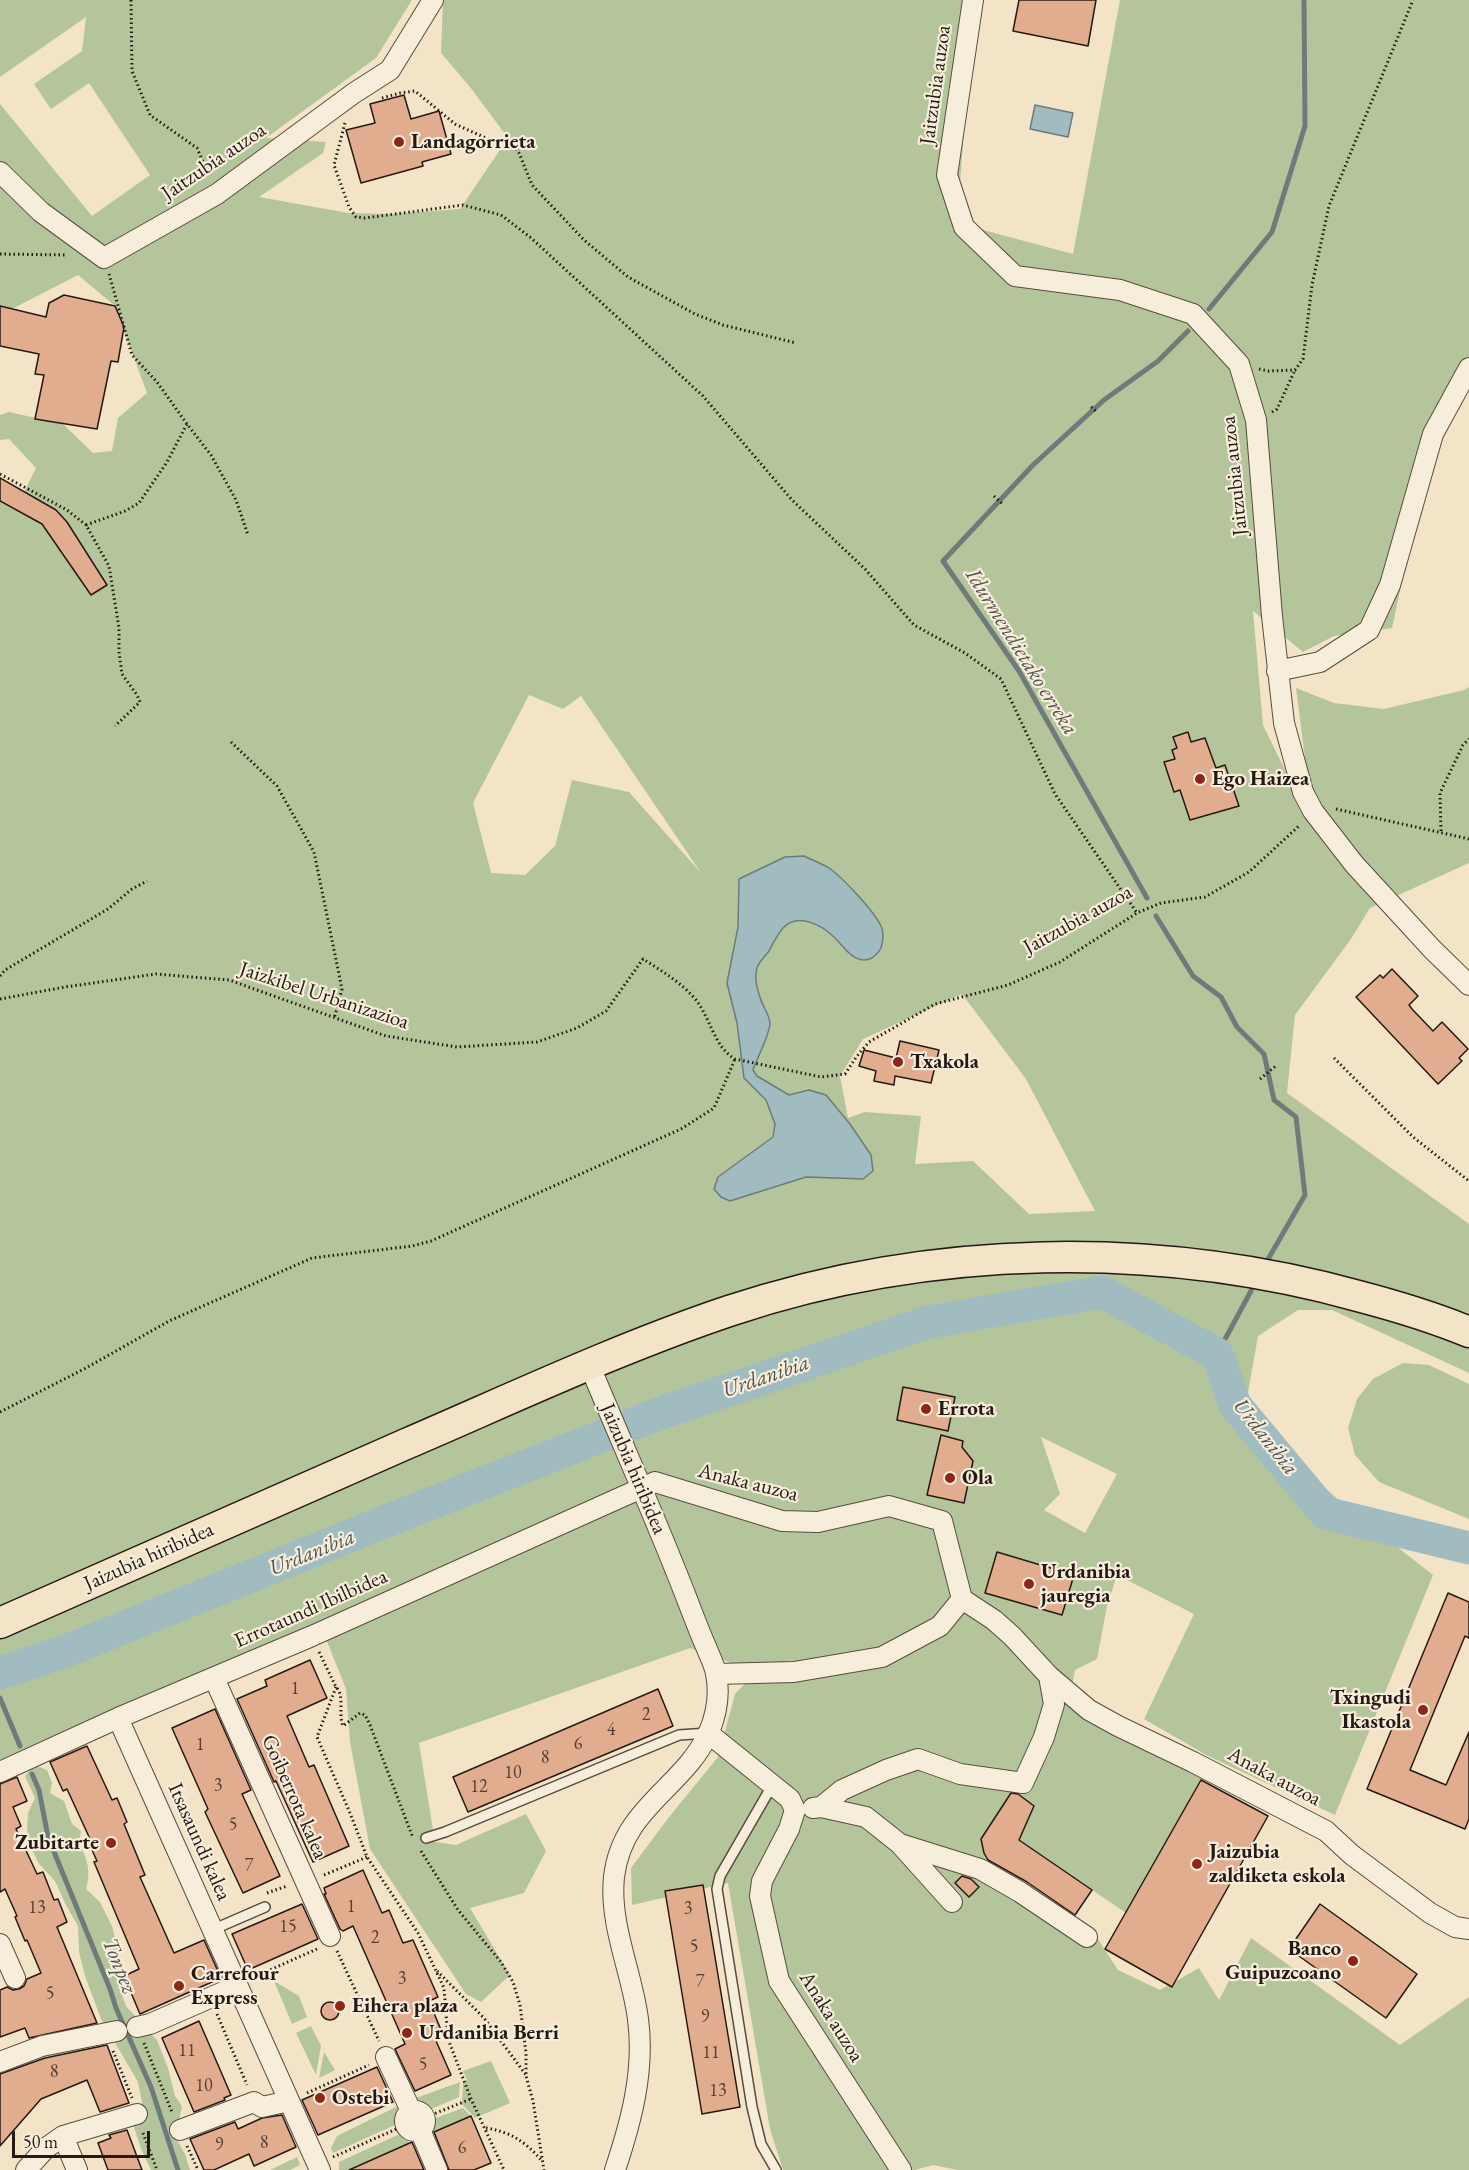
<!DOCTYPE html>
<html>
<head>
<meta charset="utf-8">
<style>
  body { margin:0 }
  #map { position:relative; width:1469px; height:2170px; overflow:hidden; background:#f3e4c8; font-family:"EB Garamond",serif }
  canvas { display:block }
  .scale { position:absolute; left:12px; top:2131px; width:138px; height:27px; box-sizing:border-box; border:3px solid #251914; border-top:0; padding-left:8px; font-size:18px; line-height:21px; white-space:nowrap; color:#251914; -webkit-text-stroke:4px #f7eddb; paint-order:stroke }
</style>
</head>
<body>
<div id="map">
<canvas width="1469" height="2170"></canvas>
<div class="scale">50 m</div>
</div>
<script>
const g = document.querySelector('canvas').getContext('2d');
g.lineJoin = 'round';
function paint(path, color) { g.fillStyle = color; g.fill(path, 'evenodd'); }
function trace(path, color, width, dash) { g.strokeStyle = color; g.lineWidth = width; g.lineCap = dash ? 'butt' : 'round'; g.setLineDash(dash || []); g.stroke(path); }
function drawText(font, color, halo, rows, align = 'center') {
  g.font = font + ' "EB Garamond",serif'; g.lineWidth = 4.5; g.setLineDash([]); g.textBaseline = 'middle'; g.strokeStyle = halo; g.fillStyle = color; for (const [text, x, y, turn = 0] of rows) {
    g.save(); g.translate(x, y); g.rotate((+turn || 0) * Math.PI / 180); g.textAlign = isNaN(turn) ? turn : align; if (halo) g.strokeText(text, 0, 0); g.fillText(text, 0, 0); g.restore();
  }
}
const green = new Path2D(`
  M0,0H412L376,58L266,138L326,142L323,153L259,197L348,213L392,214L460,209L508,138L470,87L441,53L443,0H966L970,51L957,223L1073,254L1120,0H1469V359L1438,415L1392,628L1334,636L1303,652L1253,611L1263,725L1304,809L1306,766L1296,688L1334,703L1384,709L1464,690L1469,687V863L1370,908L1351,939L1295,1015L1287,1093L1469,1224V1373L1332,1310H1298L1258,1336L1247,1398L1276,1443L1345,1506L1433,1575L1335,1815L1208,1756L1144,1719L1194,1614L1117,1575L1107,1606L1097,1659L1075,1670L1068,1706L1202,1778L1126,1913L1019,1840L1034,1806L1013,1791L981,1839L984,1853L990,1863L1075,1916L1094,1933L1118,1970L1160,1990L1199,1968L1219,2000L1251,1938L1400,2045L1469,1997V2170H958L933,2165L915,2170H783L770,2129L728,1883L632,1905L631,1868L669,1817L718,1757L735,1694L756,1672L690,1648L419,1743L435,1842L456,1845L526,1814L546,1851L524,1893L470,1908L510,1975L481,2002L466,1994L370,1849L350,1742L346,1689L322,1629L0,1772V496L24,492L36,468L9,439L0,440V415L9,412L63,424L93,453L112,451L118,418L147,393L115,306L78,275L12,309L0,330V104L92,216L150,175L89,83L51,109L34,84L82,51L86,17L0,77ZM529,695L563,709L581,696L701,873L629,792L572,780L555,846L525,875L491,873L473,803ZM962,994L1026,1079L1095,1211L1029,1214L973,1161L915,1164L921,1116L865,1112L848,1118L840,1076L863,1039ZM1041,1437L1117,1474L1085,1533L1044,1510L1060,1494ZM1073,1575L1061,1615L986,1593Z
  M1403,1363L1429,1365L1469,1384V1519L1379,1482L1355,1455L1348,1428L1357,1399L1373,1379Z
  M34,1765L47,1770L52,1783L50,1793L64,1801L72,1824L81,1831L79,1844C88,1859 91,1872 86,1889L100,1902L112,1926L122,1964L118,1983L126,2006L157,2040L168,2068L175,2096L182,2106L176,2138L185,2154L190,2170H151L141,2149L133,2124L142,2103L138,2082L101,2019L85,1976L79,1952L78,1926L66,1905L55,1881L39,1864L29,1844L27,1828L28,1813L35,1798L25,1776Z
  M274,1981L299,1996L307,2017L292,2024Z
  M311,2026L321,2046L316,2075L296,2033Z
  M324,2052L335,2070L319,2078Z
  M491,2061L510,2103L475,2118L462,2104L463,2082L467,2080L463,2071Z
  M460,2082L459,2097L429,2110L416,2105L413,2099Z
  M400,2105L397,2124L333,2153L331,2148L337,2136Z
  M463,2108L471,2116L434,2133L429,2129L433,2119Z
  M404,2132L409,2143L349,2170H339V2162Z
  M297,2157L300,2165L290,2170H270Z`);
const water = new Path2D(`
  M1035,105L1073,113L1068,137L1030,129Z
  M804,856C812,860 821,863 829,868C842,877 874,911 881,926C884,932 883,941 881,948C879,952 876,955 872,958C855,966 845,948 835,938C822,925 798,912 783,928C777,935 773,943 769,951C766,955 763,958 760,962C753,972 756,986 760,997C762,1006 769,1013 770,1023C770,1034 757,1058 753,1070L757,1076L789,1095L809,1090L826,1095L850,1124L871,1155L873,1171L863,1179L806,1177L730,1201L721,1197L714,1189L718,1177L773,1137L775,1124L766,1100L744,1078L737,1023L727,983L738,927L739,879L785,857Z`);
const stream = new Path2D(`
  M1209,309L1272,232L1305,126L1304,0
  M1147,898L1019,671L943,561L1033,465L1104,400L1158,361L1188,331
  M1156,916L1193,976L1221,997L1237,1027L1264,1054L1274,1100L1296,1117L1305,1195L1267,1261
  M1217,1354L1251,1291
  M0,1698L20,1746
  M32,1774L39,1790L48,1837L110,1989L116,2008L151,2087L178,2170`);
const river = new Path2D(`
  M0,1673L71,1649L389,1520L666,1411L929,1322L1102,1292L1217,1354L1235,1405L1325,1513L1469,1548`);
const building = new Path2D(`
  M1019,0H1096L1088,46L1013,31Z
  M404,95L411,119L439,111L451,154L422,162L423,166L361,183L346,130L375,123L370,104Z
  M64,295L115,306L124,327L118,362L111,361L97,429L35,419L44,375L35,374L39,354L0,346V306L46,317L49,303Z
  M0,478L56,510L67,522L107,585L91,595L42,524L0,501Z
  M1188,732L1191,742L1205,738L1216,768L1225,765L1239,806L1190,820L1180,790L1174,792L1164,762L1175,759L1172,750L1177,748L1173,737Z
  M1392,969L1418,996L1409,1005L1412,1009L1433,1031L1442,1022L1468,1049L1459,1058L1462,1061L1438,1084L1356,997L1380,975L1383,978Z
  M900,1041L939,1050L931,1083L895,1076L894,1085L874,1081L876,1071L859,1066L864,1050L896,1058Z
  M903,1387L955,1397L948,1431L897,1420Z
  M941,1435L963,1441L962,1447L973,1461L964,1503L927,1495Z
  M997,1552L1074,1575L1062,1615L985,1593Z
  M1448,1593L1469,1602V1638L1465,1636L1410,1770L1446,1785L1469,1732V1819L1465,1829L1367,1789Z
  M310,1660L327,1698L287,1716L309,1767L314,1765L349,1846L313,1862L276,1781L274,1782L237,1699L267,1686L265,1680Z
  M658,1689L673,1726L468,1812L453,1777Z
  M215,1709L251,1790L242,1794L280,1876L243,1893L205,1812L208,1809L172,1728Z
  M87,1746L112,1800L117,1798L127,1822L124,1824L145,1875L140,1877L174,1953L204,1940L221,1978L140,2014L124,1976L139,1969L94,1862L97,1861L87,1839H90L67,1789L63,1791L50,1762Z
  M17,1777L27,1801L13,1807L21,1826L16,1829L37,1874L43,1872L54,1900L58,1899L67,1922L57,1927L97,2023L29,2038L25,2028L0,2037V1990L7,1987L13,1990L19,1989L24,1986L27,1979L41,1973L27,1940L25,1941L15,1917L17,1916L5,1889L0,1892V1784Z
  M1201,1780L1268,1816L1172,1987L1105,1949Z
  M1011,1793L1018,1794L1034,1806L1019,1840L1092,1890L1075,1915L1027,1882L988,1860L984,1853L981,1839Z
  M363,1870L382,1913L389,1910L403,1943L413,1940L438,1997L429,2001L441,2030L433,2034L451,2075L415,2091L395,2049L405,2044L353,1926L343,1931L340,1929L324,1894H326L324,1888Z
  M962,1876L971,1879L979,1887L969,1897L955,1883Z
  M703,1885L740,2107L702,2114L665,1891Z
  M302,1904L318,1939L248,1970L232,1934Z
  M1320,1904L1417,1974L1386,2018L1289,1949Z
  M321 2011a9 9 0 1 1 18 0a9 9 0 1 1-18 0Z
  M199,2021L231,2095L224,2098L225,2100L194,2112L162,2038Z
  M107,2045L129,2103L100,2112L87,2080L41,2099L0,2146V2074L45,2058Z
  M377,2067L393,2102L318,2135L302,2100Z
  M282,2115L296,2147L254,2166L249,2154L214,2170H204L190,2139L235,2122L238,2129L262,2118Z
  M471,2116L491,2163L474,2170H449L434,2132Z
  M127,2130L142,2170H108L98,2143L111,2138L109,2135Z
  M412,2142L424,2170H349Z`);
const path = new Path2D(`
  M131,0L132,71L150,115L197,148L209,176
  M382,98L400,93L415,91L455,124L488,139L510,142L519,153L532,185L584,240L628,277L695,314L723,325L796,343
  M345,123L334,165L349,207L356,217L365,218L463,205L501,215L530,237L703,396L792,500L865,569L914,625L965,653L1001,679L1055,794L1137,913
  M0,254L67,255
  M109,274L132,355L157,382L187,424
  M1259,369L1269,371L1295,370L1303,359L1312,285L1329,206L1413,0
  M1091,407L1097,412
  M1272,412L1277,409L1295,370
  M0,474L67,510L86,525L109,566L119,628V652L122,674L137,695L140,702L115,726
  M994,496L1004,505
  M86,525L125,511L139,503L167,462L187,424L211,455L236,500L248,535
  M231,742L277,786L314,852L342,989L334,1019
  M1336,809L1469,839
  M1441,831L1440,793L1463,745L1469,739
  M0,976L5,970L108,909L132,889L147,881
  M0,999L65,987L156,974L229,980L386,1036L457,1047L537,1042L577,1028L606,1011L643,959C662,971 682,983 696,1000C711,1019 714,1047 735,1059L821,1077L845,1074L857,1056L869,1042L935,1004L1008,985L1060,962L1137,913L1161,903L1205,897L1249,872L1300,825
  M1334,1058L1413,1137L1469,1181
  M1260,1079L1277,1065
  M0,1412L86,1368L169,1321L312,1258L412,1246L431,1241L681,1129L714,1108L735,1059
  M319,1652L336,1687C345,1696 338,1714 343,1726L360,1713L365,1715L370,1725L413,1838
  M336,1687L317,1737L350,1813L367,1857L418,1933L444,1988L448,2039L471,2099L504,2170
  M421,1851L458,1910L501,1962L513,1982L520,2005L526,2053V2076L533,2101L544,2170
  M324,1875L367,1857
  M267,1893L287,1886
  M337,1951L379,2041
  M437,1971L484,2018L526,2075
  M254,1977L317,1949
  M217,2014L247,2085
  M144,2043L172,2112
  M113,2051L132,2098
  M307,2093L369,2065
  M431,2115L471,2099
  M486,2128C511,2132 526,2142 542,2161
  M143,2133L157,2170
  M187,2146L198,2170
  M333,2157L401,2127`);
const lane = new Path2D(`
  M773,1784L720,1876L717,1889L752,2107L761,2144L776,2170
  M426,1838L445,1832L679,1735L708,1733
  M212,1930L265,1907`);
const street = new Path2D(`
  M973,0L947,175L964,227L1015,276L1120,290L1193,314L1239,364L1256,420L1272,616L1284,723L1303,792L1313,811L1354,864L1432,949L1469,985
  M0,172L41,212L104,258L217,194L354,93L390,70L433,0
  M1277,671L1320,662L1369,630L1390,585L1433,434L1469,368
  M589,1364C621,1441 655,1517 685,1594C692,1612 699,1631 707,1649C710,1657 715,1666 716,1674C720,1694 717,1713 709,1732C684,1788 622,1807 614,1877C609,1925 632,1972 638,2019C645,2071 631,2122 615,2170
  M716,1674L794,1672L882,1657L940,1626L962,1599L994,1620L1012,1636L1049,1676L1089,1710L1118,1726L1193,1762L1326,1831L1352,1855L1430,1913L1455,1927L1469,1929
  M214,1678L330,1936
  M118,1718L320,2170
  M708,1733L790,1799L795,1810L789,1829L762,1881L760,1896L779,1981L901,2170
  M0,1772L118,1718L312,1636L655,1482L782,1521L818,1522L889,1506L942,1521L962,1599
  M821,1807L842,1790L886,1770L918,1759L960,1774L1023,1783L1044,1737L1054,1704L1049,1676
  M813,1808L821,1807L866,1817L900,1844L952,1902
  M900,1844L980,1869L1020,1892L1087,1937
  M0,1944L15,1978
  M137,2027L150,2024L237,1986
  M386,2057L411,2111
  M0,2062L42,2046L117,2031
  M405 2121a10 10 0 1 1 20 0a10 10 0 1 1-20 0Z
  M180,2130L254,2102L262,2107L289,2101
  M420,2130L437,2170
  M26,2170L46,2148L63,2136
  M77,2170L63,2136L137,2114`);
const primary = new Path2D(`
  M0,1623C135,1563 271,1504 406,1444C513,1398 619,1348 729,1311C930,1244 1155,1240 1358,1296C1396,1306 1433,1317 1469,1332`);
const markers = [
  [399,142,6,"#8f2418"],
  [1200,779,6,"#8f2418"],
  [898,1062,6,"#8f2418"],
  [926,1409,6,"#8f2418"],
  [950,1478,6,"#8f2418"],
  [1029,1584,6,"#8f2418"],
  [1423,1710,6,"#8f2418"],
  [111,1843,6,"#8f2418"],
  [1197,1864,6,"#8f2418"],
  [1353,1961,6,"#8f2418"],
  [179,1986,6,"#8f2418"],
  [340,2006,6,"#8f2418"],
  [407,2033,6,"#8f2418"],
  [320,2098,6,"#8f2418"]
];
const numberNames = [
  ["1",295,1689],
  ["2",646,1715],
  ["4",611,1730],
  ["6",578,1744],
  ["1",200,1745],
  ["8",545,1758],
  ["10",513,1773],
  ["3",218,1786],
  ["12",479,1787],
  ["5",233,1825],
  ["7",249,1866],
  ["1",351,1907],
  ["13",37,1908],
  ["3",688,1909],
  ["15",288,1927],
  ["2",375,1938],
  ["5",694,1947],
  ["3",402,1979],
  ["7",700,1982],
  ["5",50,1994],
  ["9",705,2017],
  ["11",187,2051],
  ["11",711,2053],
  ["5",423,2065],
  ["8",54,2072],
  ["10",204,2086],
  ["13",718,2091],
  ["8",264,2143],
  ["9",219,2145],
  ["6",462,2148]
];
const streetNames = [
  ["Jaitzubia auzoa",936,85,-82],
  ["Jaitzubia auzoa",214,162,-34],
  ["Jaitzubia auzoa",1235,476,-96],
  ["Jaitzubia auzoa",1078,920,-29],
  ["Jaizkibel Urbanizazioa",324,996,18],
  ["Jaizubia hiribidea",633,1469,67],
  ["Anaka auzoa",748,1483,14],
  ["Jaizubia hiribidea",149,1557,-24],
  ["Errotaundi Ibilbidea",311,1609,-24],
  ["Anaka auzoa",1274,1777,28],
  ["Goiberrota kalea",294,1797,66],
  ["Itsasaundi kalea",199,1842,66],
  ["Anaka auzoa",831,2017,58]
];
const poiNames = [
  ["Landagorrieta",411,142],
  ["Ego Haizea",1212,779],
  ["Txakola",910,1062],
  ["Errota",938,1409],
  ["Ola",962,1478],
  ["Urdanibia",1041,1572],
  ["jauregia",1041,1596],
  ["Txingudi",1411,1698,"right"],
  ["Ikastola",1411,1722,"right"],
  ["Zubitarte",99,1843,"right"],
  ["Jaizubia",1209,1852],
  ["zaldiketa eskola",1209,1876],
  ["Banco",1341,1949,"right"],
  ["Guipuzcoano",1341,1973,"right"],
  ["Carrefour",191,1974],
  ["Express",191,1998],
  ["Eihera plaza",352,2006],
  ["Urdanibia Berri",419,2033],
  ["Ostebi",332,2098]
];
const waterNames = [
  ["Idurmendietako erreka",1021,652,58],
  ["Urdanibia",766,1377,-19],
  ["Urdanibia",1265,1437,52],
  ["Urdanibia",312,1553,-22],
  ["Tonpez",119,1966,68]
];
paint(green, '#b4c59b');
paint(water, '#a0bcc0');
trace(water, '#6f7b7b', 1.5);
trace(stream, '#6f7b7b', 5);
trace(river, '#a0bcc0', 33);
paint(building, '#e2ac8f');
trace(building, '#251914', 1.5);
trace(lane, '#584c41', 12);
trace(street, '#584c41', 22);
trace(primary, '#251914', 33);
trace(path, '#251914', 3, [1.5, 3]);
trace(lane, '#f7eddb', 9);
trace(street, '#f7eddb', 20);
trace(primary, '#f3e4c8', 30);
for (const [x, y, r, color] of markers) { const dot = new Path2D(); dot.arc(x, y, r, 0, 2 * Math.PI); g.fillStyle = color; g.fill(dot); trace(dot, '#f7eddb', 2); }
drawText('18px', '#543e33', null, numberNames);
drawText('21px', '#251914', '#f7eddb', streetNames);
drawText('bold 21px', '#251914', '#f7eddb', poiNames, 'left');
drawText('italic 22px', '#505250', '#f7eddb', waterNames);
</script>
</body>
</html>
